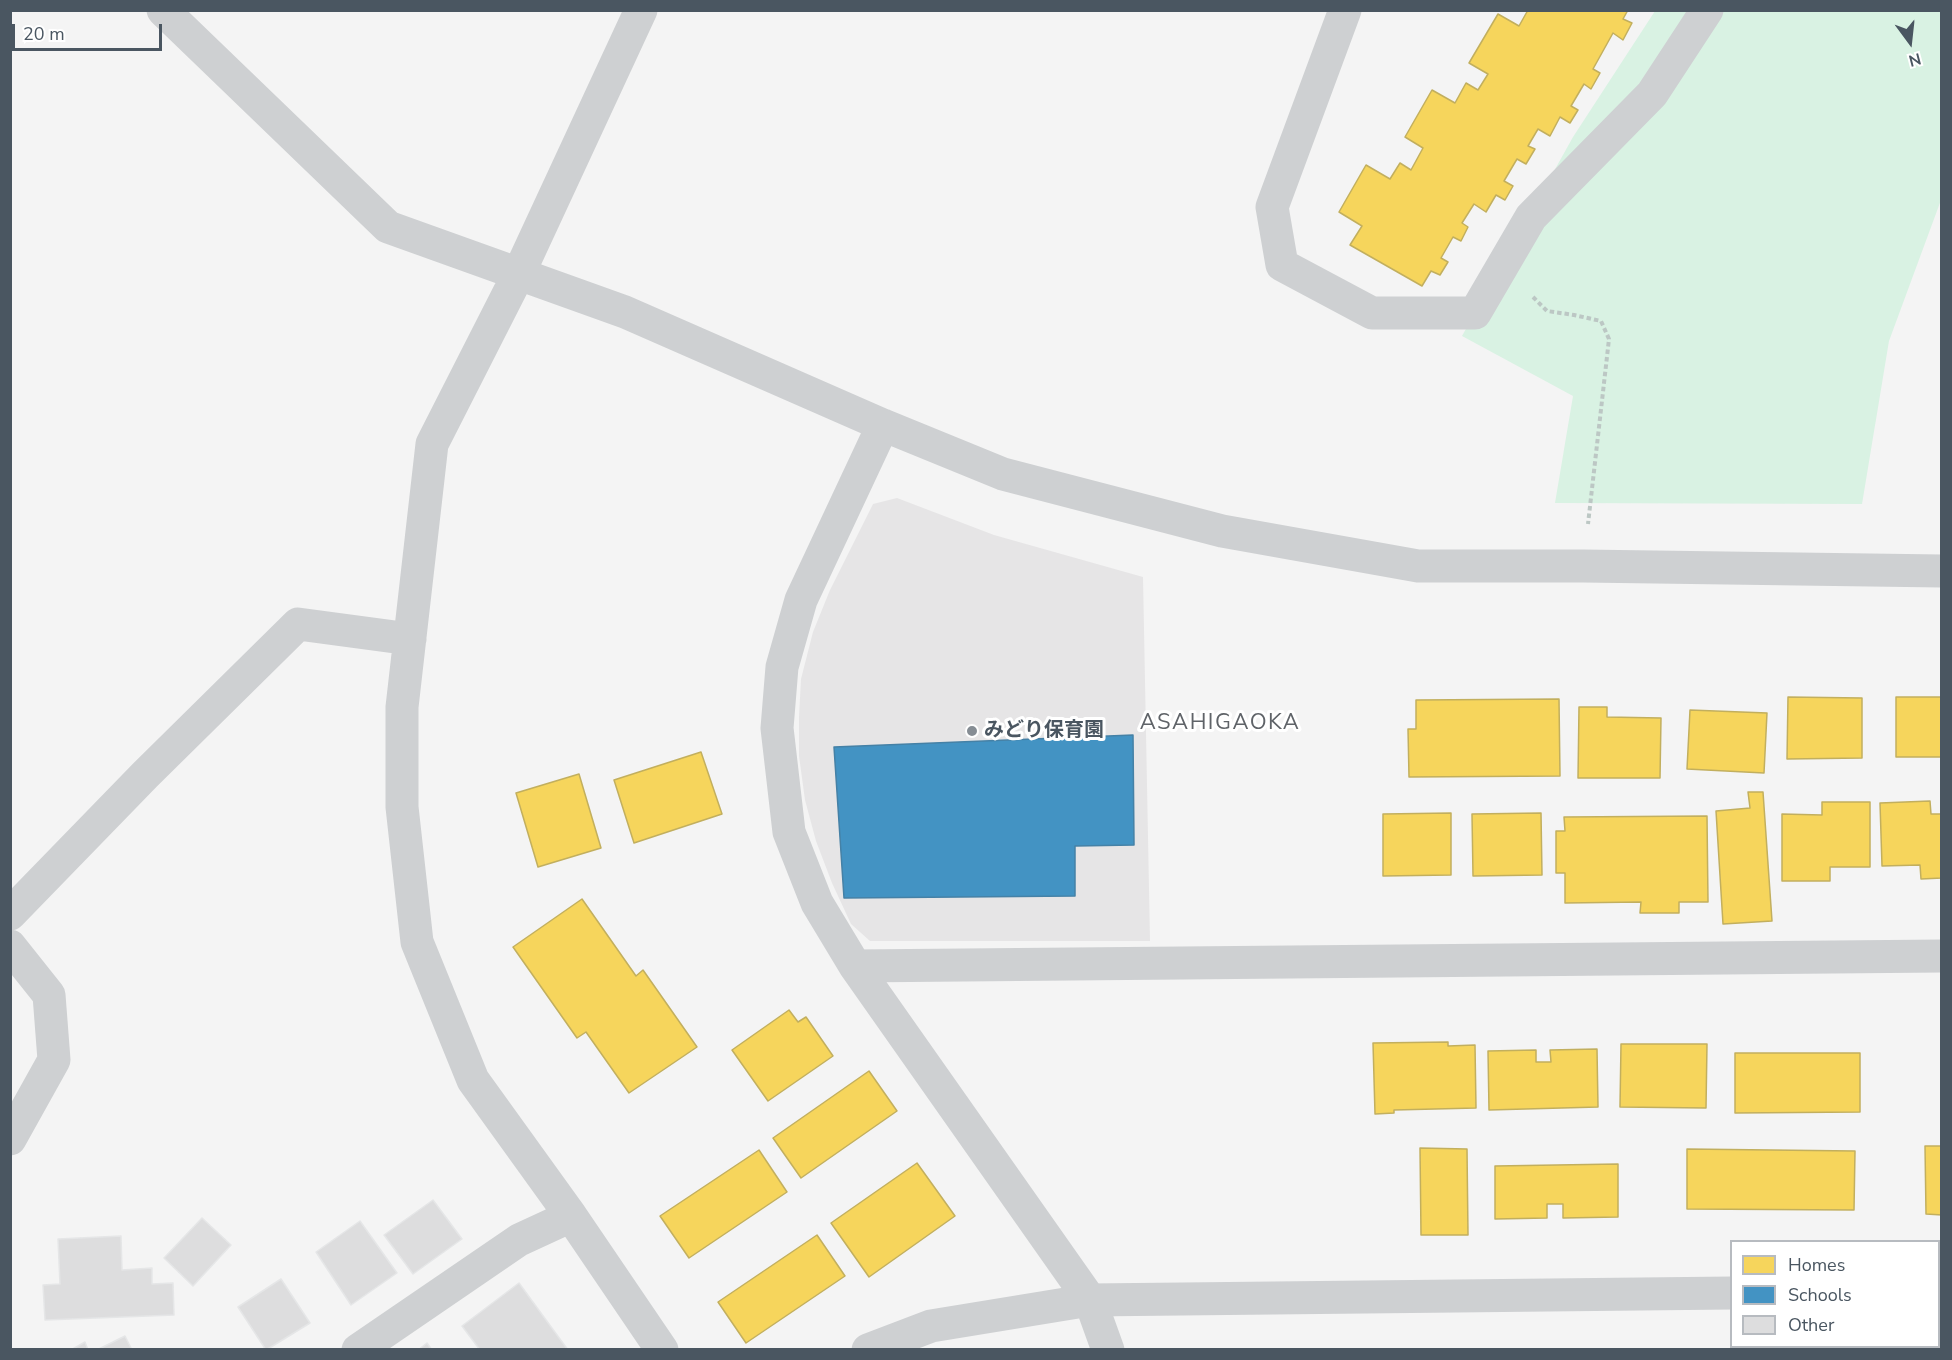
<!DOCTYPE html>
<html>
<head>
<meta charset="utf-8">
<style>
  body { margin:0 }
  #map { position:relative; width:1952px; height:1360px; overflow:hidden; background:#f4f4f4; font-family:"Nunito Sans",sans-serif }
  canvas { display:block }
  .frame { position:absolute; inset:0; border:12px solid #4a5661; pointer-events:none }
  .legend { position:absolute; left:1730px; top:1240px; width:210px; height:108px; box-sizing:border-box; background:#fff; border:2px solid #b7bbc0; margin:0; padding:8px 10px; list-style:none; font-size:18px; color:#4a5661 }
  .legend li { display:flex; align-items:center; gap:12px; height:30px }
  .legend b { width:30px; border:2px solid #b7bbc0 }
  .north { position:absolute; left:1880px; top:12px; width:60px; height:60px; -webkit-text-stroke:4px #fff; paint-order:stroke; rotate:165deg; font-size:16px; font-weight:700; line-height:24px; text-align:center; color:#4a5661 }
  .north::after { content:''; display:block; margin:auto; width:21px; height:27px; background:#4a5661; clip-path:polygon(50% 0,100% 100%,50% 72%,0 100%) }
  .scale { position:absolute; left:12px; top:24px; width:150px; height:27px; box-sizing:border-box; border:3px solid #4a5661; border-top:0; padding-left:8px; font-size:18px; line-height:21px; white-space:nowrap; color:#4a5661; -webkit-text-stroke:4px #fff; paint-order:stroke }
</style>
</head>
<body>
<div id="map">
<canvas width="1952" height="1360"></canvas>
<div class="frame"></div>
<ul class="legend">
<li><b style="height:16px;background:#f6d55c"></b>Homes</li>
<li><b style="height:16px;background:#4393c3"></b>Schools</li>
<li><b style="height:16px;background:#ddddde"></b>Other</li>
</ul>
<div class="north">N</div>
<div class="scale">20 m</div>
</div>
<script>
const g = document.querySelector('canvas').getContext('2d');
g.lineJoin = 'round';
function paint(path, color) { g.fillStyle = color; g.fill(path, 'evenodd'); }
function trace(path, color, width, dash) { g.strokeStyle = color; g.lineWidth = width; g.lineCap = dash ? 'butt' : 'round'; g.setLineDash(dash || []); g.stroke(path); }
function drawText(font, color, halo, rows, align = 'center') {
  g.font = font + ' "Nunito Sans","Noto Sans JP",sans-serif'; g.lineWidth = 6; g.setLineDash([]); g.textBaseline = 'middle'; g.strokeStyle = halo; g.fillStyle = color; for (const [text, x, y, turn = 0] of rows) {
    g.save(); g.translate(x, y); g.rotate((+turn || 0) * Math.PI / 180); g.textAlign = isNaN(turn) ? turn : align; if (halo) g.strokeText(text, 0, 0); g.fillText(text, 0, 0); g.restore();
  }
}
const education = new Path2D(`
  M897,498L994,535L1143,577L1150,941H870L851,924L832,883L816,841L805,800L799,756V717L801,679L813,632L830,590L873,504Z`);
const green = new Path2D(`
  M1655,11H1941V200L1889,341L1862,504L1555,503L1573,396L1462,336L1573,137Z`);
const homes = new Path2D(`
  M1528,10H1628L1623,19L1632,23L1623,40L1613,33L1593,69L1600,73L1591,89L1584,84L1571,106L1578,110L1570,123L1560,117L1550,136L1538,129L1528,146L1535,149L1526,164L1517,159L1504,181L1513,186L1505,200L1496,195L1486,212L1474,204L1462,223L1468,227L1461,241L1453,237L1441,258L1448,262L1440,275L1431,271L1422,286L1350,245L1362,226L1339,212L1366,165L1390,179L1400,163L1411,170L1423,148L1405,137L1432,90L1455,103L1466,83L1478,90L1488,74L1469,63L1498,14L1519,26Z
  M1788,697L1862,698V758L1787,759Z
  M1896,697H1942V757H1896Z
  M1559,699L1560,776L1409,777L1408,729H1416V700Z
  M1579,707H1607V717L1661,718L1660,778H1578Z
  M1690,710L1767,713L1764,773L1687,769Z
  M701,752L722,814L634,843L614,780Z
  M579,774L601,848L538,867L516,793Z
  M1748,792H1763L1772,921L1723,924L1716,811L1750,808Z
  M1930,801L1931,814H1942V878L1921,879L1920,865L1882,866L1880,803Z
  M1822,802H1870V867H1830V881H1782V814L1822,815Z
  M1451,813V875L1383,876V814Z
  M1541,813L1542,875L1473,876L1472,814Z
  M1707,816L1708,902H1679V913H1640L1641,902L1565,903V873H1556V831H1565L1564,817Z
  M582,899L636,976L643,970L697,1047L629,1093L586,1032L577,1038L513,947Z
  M789,1010L798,1022L806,1017L833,1056L768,1101L732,1050Z
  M1448,1042V1046L1475,1045L1476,1108L1394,1110V1113L1375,1114L1373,1043Z
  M1621,1044H1707L1706,1108L1620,1107Z
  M1597,1049L1598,1107L1489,1110L1488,1051L1536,1050V1062H1551L1550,1050Z
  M1735,1053H1860V1112L1735,1113Z
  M869,1071L897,1111L801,1178L773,1138Z
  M1925,1146H1942V1215L1926,1214Z
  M1420,1148L1467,1149L1468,1235H1421Z
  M1687,1149L1855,1151L1854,1210L1687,1209Z
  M759,1150L787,1192L689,1258L660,1216Z
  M917,1163L955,1216L869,1277L831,1223Z
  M1618,1164V1217L1563,1218V1204H1547V1218L1495,1219V1166Z
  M817,1235L845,1276L746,1343L718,1302Z`);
const schools = new Path2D(`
  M1133,735L1134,845L1075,846V896L844,898L834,747Z`);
const building = new Path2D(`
  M433,1200L462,1239L413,1274L384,1235Z
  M202,1218L231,1245L193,1286L164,1258Z
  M360,1221L397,1273L351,1305L316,1252Z
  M121,1236L122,1270L152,1268V1284L173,1283L174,1315L45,1320L43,1285L60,1284L58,1239Z
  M281,1279L310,1323L266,1350L238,1307Z
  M519,1283L568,1350H480L462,1326Z
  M125,1336L132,1350H97Z
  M85,1342L88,1350H71Z
  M427,1343L432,1350H418Z`);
const path = new Path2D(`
  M1533,297L1547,311L1574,315L1601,321L1609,339L1588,524`);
const minor = new Path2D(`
  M163,10L388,227L625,312L883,425L1003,474L1222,531L1418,566H1583L1942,571
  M641,10L519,273L432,444L402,707V807L417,942L473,1080L571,1216L662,1350
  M1345,10L1272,207L1282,265L1372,313H1475L1531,217L1652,94L1707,10
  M883,425L801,600L782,667L777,728L789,832L817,903L855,966L1090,1300L1108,1350
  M10,914L145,775L298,624L410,639
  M10,946L49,995L54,1060L10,1139
  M855,966L1942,956
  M1938,1291H1942
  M358,1350L519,1240L571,1216
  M868,1350L931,1326L1090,1300L1732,1293`);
const markers = [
  [972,731,6,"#868d94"]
];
const poiNames = [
  ["みどり保育園",984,731]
];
const quarterNames = [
  ["ASAHIGAOKA",1220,724]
];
paint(education, '#e6e5e6');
paint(green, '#d9f2e3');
paint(homes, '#f6d55c');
trace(homes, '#c2af5e', 1.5);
paint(schools, '#4393c3');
trace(schools, '#4581a6', 1.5);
paint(building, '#ddddde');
trace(building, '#e5e6e7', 1.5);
trace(path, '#bcc7c4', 4, [4.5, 3]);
trace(minor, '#ced0d2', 33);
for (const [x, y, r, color] of markers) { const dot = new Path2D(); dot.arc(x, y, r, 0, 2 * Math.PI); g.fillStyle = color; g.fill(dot); trace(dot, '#fff', 2); }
drawText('bold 20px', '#4a5661', '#fff', poiNames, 'left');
g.letterSpacing = '1.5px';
drawText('22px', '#5f6368', '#fff', quarterNames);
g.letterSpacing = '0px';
</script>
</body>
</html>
